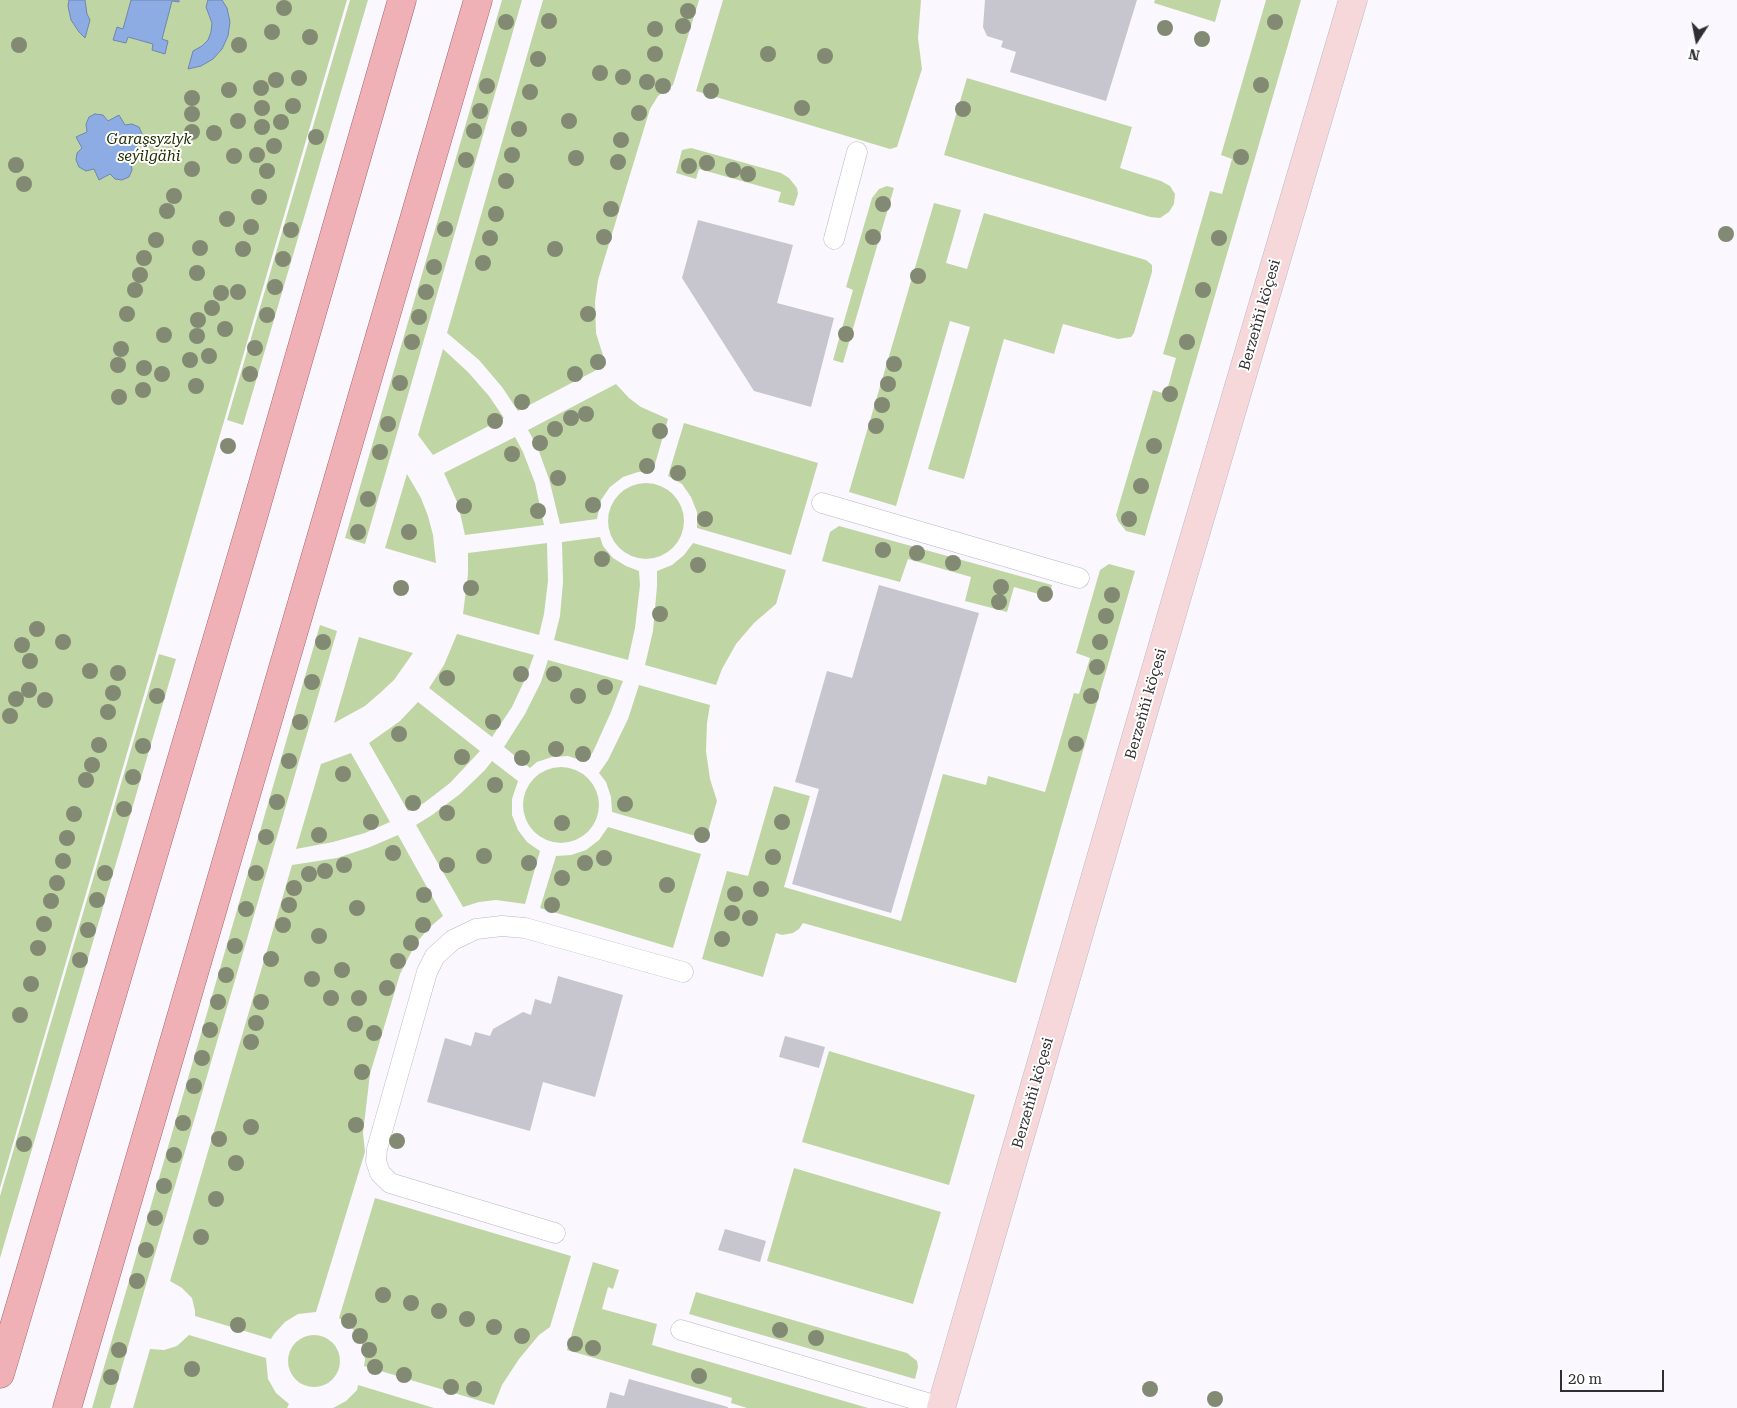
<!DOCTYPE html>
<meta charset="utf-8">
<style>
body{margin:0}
#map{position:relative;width:1737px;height:1408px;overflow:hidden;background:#faf8fe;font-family:"Roboto Serif",serif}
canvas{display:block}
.north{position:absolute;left:1672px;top:15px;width:50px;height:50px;-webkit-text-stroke:4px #fff;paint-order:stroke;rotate:191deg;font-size:14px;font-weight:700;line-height:20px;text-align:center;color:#2f2e31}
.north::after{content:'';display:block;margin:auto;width:18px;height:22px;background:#2f2e31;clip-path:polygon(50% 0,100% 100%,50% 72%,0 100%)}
.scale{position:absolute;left:1560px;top:1370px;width:104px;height:22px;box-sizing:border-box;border:2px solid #2f2e31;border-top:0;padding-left:6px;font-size:15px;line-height:18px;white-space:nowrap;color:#2f2e31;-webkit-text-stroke:4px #fff;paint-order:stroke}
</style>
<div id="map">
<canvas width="1737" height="1408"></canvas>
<div class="north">N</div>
<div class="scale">20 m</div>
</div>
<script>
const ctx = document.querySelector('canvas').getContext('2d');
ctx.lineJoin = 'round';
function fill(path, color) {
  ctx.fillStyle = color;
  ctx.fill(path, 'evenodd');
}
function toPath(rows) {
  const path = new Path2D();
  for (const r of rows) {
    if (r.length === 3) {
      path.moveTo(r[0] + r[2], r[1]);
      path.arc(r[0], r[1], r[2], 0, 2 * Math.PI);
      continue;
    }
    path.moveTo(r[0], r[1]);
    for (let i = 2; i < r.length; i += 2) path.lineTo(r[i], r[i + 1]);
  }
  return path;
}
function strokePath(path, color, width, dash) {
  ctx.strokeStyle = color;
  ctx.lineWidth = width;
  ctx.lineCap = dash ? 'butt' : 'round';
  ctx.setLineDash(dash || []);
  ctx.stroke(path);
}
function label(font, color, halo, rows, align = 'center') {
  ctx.font = font + ' "Roboto Serif",serif';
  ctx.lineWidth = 4;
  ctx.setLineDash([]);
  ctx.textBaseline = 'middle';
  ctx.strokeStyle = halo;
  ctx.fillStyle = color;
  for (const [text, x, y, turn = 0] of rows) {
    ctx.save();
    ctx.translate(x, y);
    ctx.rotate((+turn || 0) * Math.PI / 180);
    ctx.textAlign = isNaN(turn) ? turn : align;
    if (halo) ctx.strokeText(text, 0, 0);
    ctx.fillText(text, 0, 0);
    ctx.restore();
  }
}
fill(toPath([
 [0,0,347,0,0,1188],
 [350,0,368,0,243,425,227,420],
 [502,0,522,0,365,544,345,538],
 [543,0,699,0,673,85,658,96,650,109,598,280,595,302,596,333,606,365,518,411,502,387,479,360,447,333],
 [723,0,921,0,918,38,922,69,897,147,890,149,696,91],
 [1155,0,1221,0,1215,22,1154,3],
 [1266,0,1301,0,1146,532,1145,536,1142,535,1126,531,1118,521,1116,515,1153,390,1166,394,1176,358,1163,354,1210,191,1222,194,1232,159,1221,155],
 [967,78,1132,127,1120,168,1161,181,1170,186,1175,194,1174,204,1169,212,1160,218,1150,217,944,155],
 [691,148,781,173,789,178,797,188,798,194,794,206,778,202,781,192,699,169,696,179,676,173,682,150],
 [887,186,894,188,843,363,833,360,853,290,846,287,872,198,879,189],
 [934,203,961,210,946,263,967,269,984,213,1146,260,1152,265,1152,272,1134,333,1131,337,1118,339,1063,324,1054,354,1004,339,964,479,928,469,970,327,950,321,896,506,849,492],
 [443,349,468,372,489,396,504,418,433,455,418,435],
 [616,384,629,398,641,407,668,419,653,471,638,472,623,477,610,487,601,500,597,519,560,524,549,479,537,446,528,430],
 [684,423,818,463,791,555,697,528,697,512,691,497,682,484,668,476],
 [515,437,523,452,535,483,544,525,465,535,458,504,444,473],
 [407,474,421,498,428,516,433,535,436,563,385,548],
 [646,521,38],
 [839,526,1052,585,1049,597,1014,587,1007,612,965,601,971,577,908,559,900,582,822,561,830,532],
 [600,537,603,546,613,558,626,566,639,571,640,585,635,628,628,660,554,640,560,616,563,582,562,542],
 [547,543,548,581,544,614,539,635,463,614,468,574,468,553],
 [693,543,786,570,776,604,754,623,736,644,722,669,716,685,645,665,653,631,657,586,657,571,672,565,684,555],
 [1109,564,1135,571,1016,983,803,923,799,929,793,933,782,935,776,933,763,977,702,959,727,871,748,876,774,786,810,796,784,887,901,921,943,774,986,785,988,776,1045,792,1074,693,1079,694,1090,658,1076,653,1100,570],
 [320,625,337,631,110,1408,92,1408],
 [457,634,534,655,526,677,512,707,492,737,429,688,444,665],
 [359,637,413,653,394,680,380,693,365,706,334,723],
 [159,654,176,659,0,1258,0,1196],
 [548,660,623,681,611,712,593,752,586,762,568,756,552,757,537,762,530,768,504,747,525,714,541,682],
 [639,685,710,705,707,723,706,751,710,779,717,801,706,839,612,812,611,797,606,782,599,773,608,760,628,719],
 [418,702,480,751,450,783,424,803,408,811,369,743,400,721],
 [351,753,390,822,365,833,333,842,296,849,321,764],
 [492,761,518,781,512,799,512,815,518,830,527,842,540,851,525,904,496,900,479,902,463,907,416,825,432,815,460,794,485,770],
 [561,805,38],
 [608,827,701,854,673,948,540,908,556,856,571,855,586,850,599,840],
 [398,835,443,916,430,927,416,943,400,974,370,1074,363,1133,365,1152,316,1312,298,1314,285,1322,274,1334,271,1339,195,1316,195,1311,192,1298,182,1288,170,1281,292,865,337,858,370,847],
 [829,1051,975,1095,949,1185,802,1142],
 [794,1168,941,1212,913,1304,767,1261],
 [375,1198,571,1256,550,1327,539,1335,519,1359,502,1385,494,1405,364,1366,365,1360,362,1344,355,1331,339,1318],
 [593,1262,619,1270,613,1289,608,1287,602,1309,657,1324,652,1345,868,1408,747,1408,731,1403,732,1398,567,1350],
 [696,1292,907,1353,917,1361,918,1367,915,1379,689,1314],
 [189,1335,266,1358,268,1379,276,1393,289,1404,287,1408,133,1408,150,1349,164,1350,177,1346],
 [314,1361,26],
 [358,1385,434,1408,333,1408,346,1401,357,1390]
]), '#c0d5a4');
const water = toPath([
 [69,0,85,0,87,14,90,20,85,38,79,32,71,20,68,6,69,0],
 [131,0,179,0,179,2,172,1,162,39,168,41,165,54,152,50,153,44,128,37,126,43,113,40,117,27,123,29,131,0],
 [208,0,222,0,227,8,230,22,228,36,222,49,213,59,201,66,188,69,193,51,202,46,208,40,211,32,212,23,206,7,208,0],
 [95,114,103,115,108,121,119,115,125,125,132,124,139,127,142,134,141,141,136,147,142,157,131,162,132,170,129,177,122,180,115,179,110,174,99,180,94,169,86,171,79,167,76,160,77,153,82,148,76,137,87,132,86,124,89,117,95,114]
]);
fill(water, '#8cace3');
strokePath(water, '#7086ae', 1);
fill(toPath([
 [985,0,1137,0,1106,101,1010,72,1016,52,1001,47,1003,41,987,36,983,27],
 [698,220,793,245,777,303,834,318,811,407,754,391,682,278],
 [879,585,979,613,891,913,792,884,819,789,795,782,827,671,852,678],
 [558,976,623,995,595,1097,543,1082,530,1131,427,1102,445,1038,471,1046,475,1032,490,1036,493,1029,523,1012,531,1015,535,999,551,1004],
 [785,1036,825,1047,819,1068,779,1057],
 [725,1229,766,1241,760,1262,718,1250],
 [629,1379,728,1407,728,1408,606,1408,610,1392,624,1396]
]), '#c7c5ce');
const lane = toPath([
 [834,239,857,152],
 [822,503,1079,578],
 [555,1233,390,1183,380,1173,376,1161,377,1149,427,972,435,956,453,940,476,929,502,926,525,928,683,972],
 [681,1330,941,1407]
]);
const secondary = toPath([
 [941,1408,1185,569,1353,0]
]);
const primary = toPath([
 [0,1374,252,521,402,0],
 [67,1408,478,0]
]);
strokePath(lane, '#b9b7c0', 21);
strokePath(secondary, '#b9b7c0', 29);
strokePath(primary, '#a56168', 29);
strokePath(lane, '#fff', 20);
strokePath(secondary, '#f7d8da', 28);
strokePath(primary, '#efb1b6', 28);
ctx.fillStyle = '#838a73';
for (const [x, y] of [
 [284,8],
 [688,11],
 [549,21],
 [506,22],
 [1275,22],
 [683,26],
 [1165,28],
 [655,29],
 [272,32],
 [310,37],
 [1202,39],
 [19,45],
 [239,45],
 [655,54],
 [768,54],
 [825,56],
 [538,59],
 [600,73],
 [623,77],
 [299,78],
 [276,80],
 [647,82],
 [1261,85],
 [487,86],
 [663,86],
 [261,88],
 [229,90],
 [711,91],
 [530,92],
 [192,98],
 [293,106],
 [262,108],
 [802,108],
 [963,109],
 [480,111],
 [639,113],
 [192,114],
 [238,121],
 [569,121],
 [281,122],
 [262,127],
 [519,129],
 [474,131],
 [192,132],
 [214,133],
 [316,137],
 [621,140],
 [274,146],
 [257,155],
 [512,155],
 [234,156],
 [1241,157],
 [576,158],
 [466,160],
 [618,162],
 [707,163],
 [16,165],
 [689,166],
 [192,169],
 [733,170],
 [267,171],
 [748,174],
 [506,181],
 [24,184],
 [174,196],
 [259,197],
 [883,204],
 [611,209],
 [167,211],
 [496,214],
 [227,219],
 [251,227],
 [445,229],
 [291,230],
 [1726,234],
 [604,237],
 [873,237],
 [490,238],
 [1219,238],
 [156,240],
 [200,248],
 [243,249],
 [555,249],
 [144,258],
 [283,259],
 [483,263],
 [434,267],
 [197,273],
 [140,275],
 [918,276],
 [275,287],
 [135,290],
 [1203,290],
 [238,292],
 [426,292],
 [221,293],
 [212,308],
 [127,314],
 [588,314],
 [267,315],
 [419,317],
 [198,320],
 [225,329],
 [846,334],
 [164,335],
 [197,336],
 [412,342],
 [1187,342],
 [255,348],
 [121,349],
 [209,356],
 [190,360],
 [598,362],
 [894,364],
 [118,365],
 [144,368],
 [162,374],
 [250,374],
 [575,374],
 [400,383],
 [888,384],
 [196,386],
 [143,390],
 [1170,394],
 [119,397],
 [522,402],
 [882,405],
 [586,414],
 [571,418],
 [495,421],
 [388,424],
 [876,426],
 [555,429],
 [660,431],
 [540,443],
 [228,446],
 [1154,446],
 [380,452],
 [512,454],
 [647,466],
 [678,473],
 [558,478],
 [1141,486],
 [368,499],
 [593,505],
 [464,506],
 [538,511],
 [705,519],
 [1129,519],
 [358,532],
 [409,532],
 [883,550],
 [917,553],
 [602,559],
 [953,563],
 [698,565],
 [1001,587],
 [401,588],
 [471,588],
 [1045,594],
 [1112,595],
 [999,602],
 [660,614],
 [1106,616],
 [37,629],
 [63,642],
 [323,642],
 [1100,642],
 [22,645],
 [30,661],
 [1097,667],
 [90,671],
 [118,673],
 [521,674],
 [554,674],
 [447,678],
 [312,682],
 [605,687],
 [29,690],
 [113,693],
 [157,696],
 [578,696],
 [1091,696],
 [16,699],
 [45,700],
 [108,712],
 [10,716],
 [300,722],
 [493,722],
 [399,734],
 [1076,744],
 [99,745],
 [143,746],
 [556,749],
 [583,754],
 [462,757],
 [522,758],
 [289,761],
 [92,765],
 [343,774],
 [133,777],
 [86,780],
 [495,785],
 [277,802],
 [413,803],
 [625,804],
 [124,809],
 [447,813],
 [74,814],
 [371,822],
 [782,822],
 [562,823],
 [319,835],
 [702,835],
 [266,837],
 [67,838],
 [393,853],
 [484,856],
 [773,857],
 [604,858],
 [63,861],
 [529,863],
 [585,863],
 [344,865],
 [447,865],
 [325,871],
 [105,873],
 [256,873],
 [309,874],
 [562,878],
 [57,883],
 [667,885],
 [294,888],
 [761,889],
 [735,894],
 [424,895],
 [97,900],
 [51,901],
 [289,905],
 [552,905],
 [357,908],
 [246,909],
 [732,913],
 [750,918],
 [44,924],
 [283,925],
 [423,925],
 [88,930],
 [319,936],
 [722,939],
 [411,943],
 [235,946],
 [38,948],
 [271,959],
 [80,960],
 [398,961],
 [342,970],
 [226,975],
 [312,979],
 [31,984],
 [387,988],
 [331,998],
 [359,998],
 [218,1002],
 [261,1002],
 [20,1015],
 [256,1023],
 [355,1024],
 [210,1030],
 [374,1033],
 [251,1042],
 [202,1058],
 [362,1072],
 [194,1086],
 [183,1123],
 [356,1125],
 [251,1127],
 [219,1139],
 [397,1141],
 [24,1144],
 [174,1155],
 [236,1163],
 [164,1186],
 [216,1199],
 [155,1218],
 [201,1237],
 [146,1250],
 [137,1281],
 [383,1295],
 [411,1303],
 [439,1311],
 [467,1319],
 [349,1321],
 [238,1325],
 [494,1327],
 [780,1330],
 [360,1336],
 [522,1336],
 [816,1338],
 [575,1344],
 [593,1348],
 [119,1350],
 [369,1350],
 [375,1367],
 [192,1369],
 [404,1375],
 [699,1376],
 [111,1377],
 [451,1387],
 [474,1389],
 [1150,1389],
 [1215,1399]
]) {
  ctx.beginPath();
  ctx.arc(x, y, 8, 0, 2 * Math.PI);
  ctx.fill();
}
label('italic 15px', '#213002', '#fff', [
 ["Garaşsyzlyk",149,140],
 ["seýilgähi",149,157]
]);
label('15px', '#2f2e31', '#fff', [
 ["Berzeňňi köçesi",1260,315,-74],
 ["Berzeňňi köçesi",1146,704,-74],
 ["Berzeňňi köçesi",1033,1093,-74]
]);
</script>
